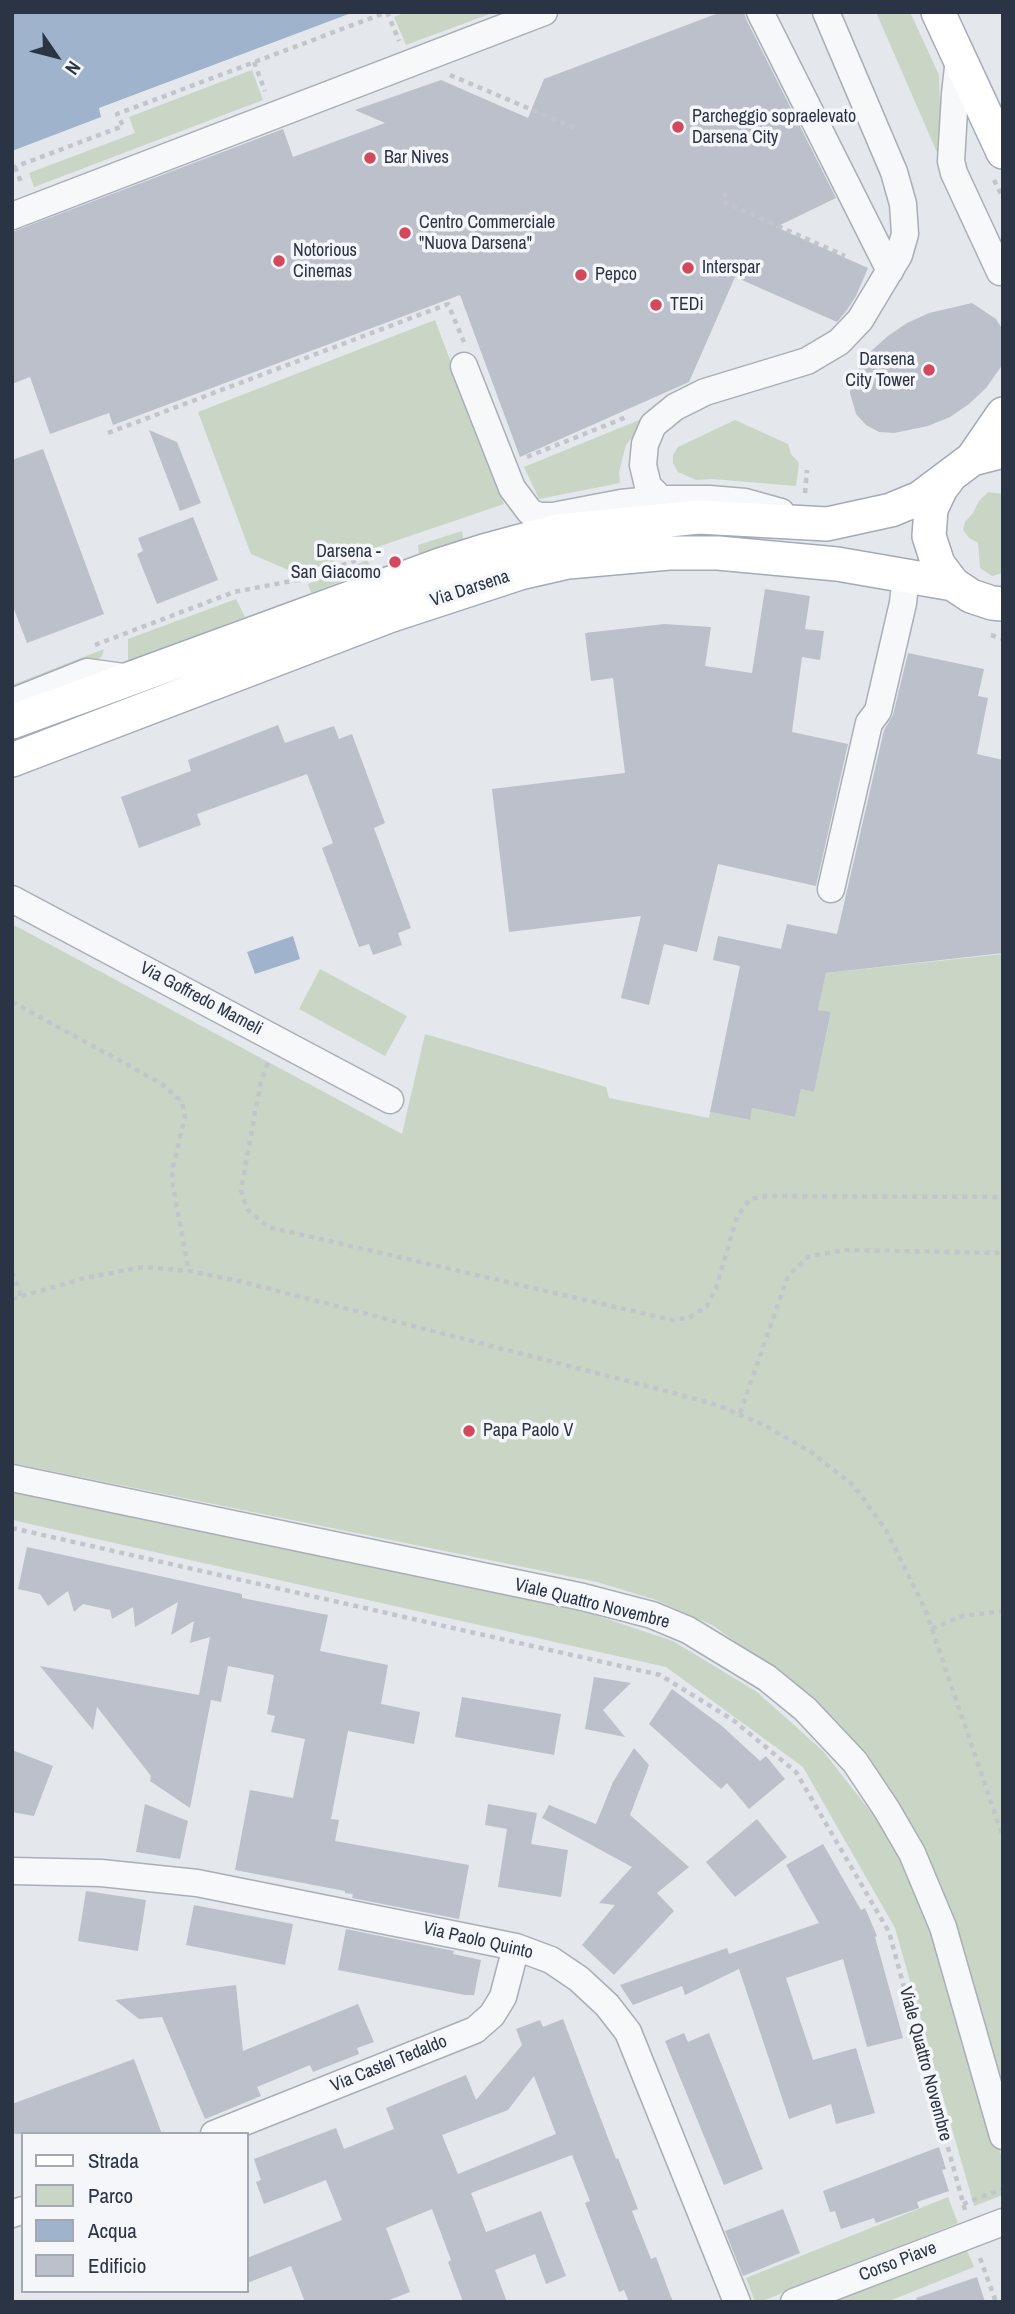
<!DOCTYPE html>
<style>
body{margin:0}
#map{position:relative;width:1015px;height:2314px;overflow:hidden;background:#e4e7ec;font-family:"Archivo Narrow",sans-serif}
canvas{display:block}
.frame{position:absolute;inset:0;border:14px solid #2b3445;pointer-events:none}
.legend{position:absolute;left:21px;top:2132px;width:228px;height:161px;box-sizing:border-box;background:#f4f6f9;border:2px solid #a4a8b1;margin:0;padding:9px 12px;list-style:none;font-size:21px;color:#2b3445}
.legend li{display:flex;align-items:center;gap:14px;height:35px}
.legend b{width:35px;border:2px solid #a4a8b1}
.north{position:absolute;left:21px;top:21px;width:70px;height:70px;-webkit-text-stroke:5px #f4f6f9;paint-order:stroke;rotate:125deg;font-size:19px;font-weight:700;line-height:28px;text-align:center;color:#2b3445}
.north::after{content:'';display:block;margin:auto;width:24px;height:32px;background:#2b3445;clip-path:polygon(50% 0,100% 100%,50% 72%,0 100%)}
</style>
<div id="map">
<canvas width="1015" height="2314"></canvas>
<div class="frame"></div>
<ul class="legend">
<li><b style="height:9px;background:#fff"></b>Strada</li>
<li><b style="height:19px;background:#c9d6c5"></b>Parco</li>
<li><b style="height:19px;background:#9fb4cc"></b>Acqua</li>
<li><b style="height:19px;background:#bbc0ca"></b>Edificio</li>
</ul>
<div class="north">N</div>
</div>
<script>
const ctx = document.querySelector('canvas').getContext('2d');
ctx.lineJoin = 'round';
function fill(path, color) {
  ctx.fillStyle = color;
  ctx.fill(path, 'evenodd');
}
function toPath(rows) {
  const path = new Path2D();
  for (const r of rows) {
    path.moveTo(r[0], r[1]);
    for (let i = 2; i < r.length; i += 2) path.lineTo(r[i], r[i + 1]);
  }
  return path;
}
function strokePath(path, color, width, dash) {
  ctx.strokeStyle = color;
  ctx.lineWidth = width;
  ctx.lineCap = dash ? 'butt' : 'round';
  ctx.setLineDash(dash || []);
  ctx.stroke(path);
}
function label(font, color, halo, rows, align = 'center') {
  ctx.font = font + ' "Archivo Narrow",sans-serif';
  ctx.lineWidth = 7;
  ctx.setLineDash([]);
  ctx.textBaseline = 'middle';
  ctx.strokeStyle = halo;
  ctx.fillStyle = color;
  for (const [text, x, y, turn = 0] of rows) {
    ctx.save();
    ctx.translate(x, y);
    ctx.rotate((+turn || 0) * Math.PI / 180);
    ctx.textAlign = isNaN(turn) ? turn : align;
    if (halo) ctx.strokeText(text, 0, 0);
    ctx.fillText(text, 0, 0);
    ctx.restore();
  }
}
fill(toPath([
 [406,12,495,12,406,45,394,17],
 [876,12,910,12,939,75,942,164],
 [252,70,263,100,34,187,29,173,135,133,129,117],
 [435,320,504,504,298,574,251,554,198,412],
 [649,416,626,445,619,472,620,483,539,499,524,467],
 [735,420,788,444,791,454,799,463,796,486,712,479,696,480,678,472,673,463,673,455,678,447],
 [988,492,1003,494,1003,573,992,576,980,568,978,543,969,538,963,530,965,522,973,513,979,501],
 [462,531,464,543,419,556,418,545],
 [367,560,372,569,311,593,308,584],
 [236,599,245,617,128,662,128,639],
 [104,649,102,656,98,660,12,694,12,685],
 [12,924,402,1134,425,1034,606,1087,609,1098,709,1118,710,1112,749,1120,752,1108,795,1117,801,1089,814,1091,831,1013,818,1010,826,973,1003,954,1003,2091,958,1932,925,1854,767,1664,712,1625,656,1600,597,1582,12,1463],
 [320,969,407,1016,385,1056,299,1009],
 [12,1488,580,1610,673,1641,757,1692,823,1751,892,1839,934,1930,1003,2162,1003,2195,974,2206,895,1928,803,1767,666,1667,12,1520],
 [948,2197,958,2223,760,2302,755,2302,746,2278],
 [963,2241,974,2267,887,2302,811,2302]
]), '#c9d6c5');
fill(toPath([
 [12,12,354,12,99,108,101,117,12,151],
 [293,936,300,959,255,974,247,952]
]), '#9fb4cc');
fill(toPath([
 [721,12,744,12,746,19,836,198,776,227,868,268,856,296,847,310,837,322,735,277,689,382,520,457,460,295,113,425,109,413,50,434,30,377,12,384,12,232,283,129,293,157,385,123,355,110,441,80,528,118,544,79],
 [972,303,996,319,1003,330,1003,364,986,388,969,404,950,417,928,426,894,433,879,432,866,425,856,414,850,393,852,379,870,352,888,336,907,323,929,313],
 [149,430,177,442,201,503,180,511],
 [43,449,104,614,27,643,12,604,12,460],
 [193,517,218,580,157,604,137,554,143,551,138,538],
 [765,589,810,596,805,629,824,631,820,660,802,657,792,732,848,744,816,886,718,864,697,952,664,944,649,1005,621,998,641,916,509,932,492,789,625,773,613,678,591,681,585,633,664,624,711,627,705,666,752,673],
 [908,653,984,669,978,696,988,698,977,754,1003,760,1003,953,826,973,818,1010,831,1012,814,1092,801,1089,795,1117,752,1108,750,1120,710,1112,740,966,713,960,718,936,781,949,787,924,837,934,884,730,893,715],
 [278,725,285,743,334,726,339,739,352,734,385,823,374,828,411,928,398,933,402,945,373,955,369,944,359,947,322,848,333,843,307,774,197,814,201,825,139,848,121,797,191,771,188,760],
 [27,1547,242,1594,242,1598,328,1615,320,1651,388,1665,381,1704,420,1712,414,1744,348,1731,331,1819,339,1820,335,1841,469,1865,459,1919,352,1898,353,1894,345,1893,345,1891,235,1870,250,1790,293,1798,305,1739,271,1732,275,1716,267,1714,274,1675,228,1666,221,1702,211,1700,190,1808,150,1781,151,1776,97,1707,93,1730,40,1666,199,1695,210,1637,190,1643,194,1621,171,1635,178,1602,135,1627,133,1607,112,1619,110,1610,83,1604,74,1612,68,1591,48,1606,40,1594,18,1589],
 [594,1677,631,1683,603,1710,625,1737,585,1729],
 [672,1689,722,1726,760,1761,766,1756,785,1779,749,1809,727,1783,721,1789,649,1724],
 [462,1697,561,1714,554,1755,455,1737],
 [634,1748,649,1765,630,1815,689,1867,657,1893,674,1911,614,1975,582,1945,615,1905,599,1903,632,1867,542,1818,549,1805,596,1824,613,1782],
 [12,1750,53,1766,34,1816,12,1812],
 [145,1804,188,1821,180,1859,136,1852],
 [488,1804,537,1813,531,1844,568,1850,561,1897,498,1887,507,1829,485,1825],
 [757,1819,787,1857,735,1897,706,1862],
 [823,1844,861,1910,865,1908,877,1936,875,1937,903,2038,867,2047,843,1959,786,1978,813,2060,856,2048,875,2113,836,2124,831,2104,789,2119,739,1969,685,1995,682,1986,633,2005,620,1985,727,1948,729,1954,819,1923,786,1865],
 [86,1891,146,1900,138,1951,78,1941],
 [194,1905,293,1924,285,1965,186,1945],
 [346,1929,454,1951,453,1954,481,1960,474,1995,465,1995,338,1970],
 [236,1985,243,2051,358,2004,374,2042,357,2048,359,2054,313,2072,310,2065,257,2087,261,2096,205,2119,162,2017,139,2019,115,2000],
 [563,2019,616,2159,618,2158,638,2209,632,2211,651,2259,656,2257,673,2302,629,2302,624,2290,619,2292,585,2203,590,2201,572,2155,471,2193,486,2232,541,2211,566,2276,546,2284,535,2254,495,2270,507,2302,463,2302,448,2262,451,2260,432,2209,386,2228,410,2292,384,2302,305,2302,291,2266,247,2283,247,2258,342,2220,326,2180,264,2204,256,2182,261,2180,254,2159,336,2128,344,2149,394,2129,386,2108,466,2075,476,2100,522,2045,516,2029,540,2020,543,2027],
 [534,2076,556,2134,458,2174,442,2135,508,2110],
 [684,2033,688,2042,709,2033,763,2169,724,2185,665,2041],
 [134,2059,162,2134,12,2134,12,2104],
 [939,2147,946,2169,942,2170,949,2191,917,2202,919,2208,876,2223,874,2218,841,2229,835,2211,830,2212,823,2191],
 [783,2209,800,2253,743,2276,725,2231],
 [977,2277,985,2302,917,2302,916,2298]
]), '#bbc0ca');
const minor = toPath([
 [760,12,890,271],
 [959,58,955,94,951,161,954,173,1000,272],
 [12,216,544,12],
 [464,366,512,488,530,512,539,516,553,516,621,503,661,499],
 [781,512,745,502,709,499,661,499,648,486,643,465,645,444,653,425,675,407,705,392,807,361,839,342,860,320,899,255,905,234,903,204,894,172,826,12],
 [12,702,87,672,131,678],
 [831,889,869,723,878,711,903,603,906,575],
 [12,899,390,1100],
 [12,1478,583,1597,652,1615,688,1630,767,1678,805,1709,855,1762,887,1810,912,1853,943,1927,1003,2136],
 [12,1871,101,1873,197,1883,516,1947,551,1960,579,1979,607,2005,628,2032,737,2302],
 [214,2134,475,2030,492,2015,503,1997,516,1947],
 [12,2214,23,2210],
 [794,2302,1003,2222]
]);
const major = toPath([
 [938,12,1003,152],
 [972,459,1003,414],
 [948,479,941,488,931,509,929,536,938,564,953,584,971,596,992,603,1003,604],
 [12,722,440,565,484,551,558,531,699,517,827,524,891,510,920,498,972,459,1003,451],
 [12,760,389,616,520,573,568,562,669,553,718,553,837,564,953,584]
]);
strokePath(minor, '#a9aeb7', 29);
strokePath(major, '#a3abb8', 36);
strokePath(toPath([
 [387,12,399,41],
 [254,62,265,91],
 [450,75,575,128,576,124],
 [15,167,21,182,20,183],
 [12,168,123,126,117,114,387,12],
 [994,180,1003,198],
 [726,193,722,201,845,256],
 [108,433,448,304,464,342],
 [527,457,629,416],
 [805,493,807,470],
 [991,635,1003,639],
 [95,645,234,592,297,580,369,556],
 [12,1002,137,1070,163,1085,182,1102,185,1117,172,1171,173,1187,189,1271],
 [268,1063,261,1081,241,1190,247,1209,268,1227,672,1320,689,1318,707,1306,716,1288,737,1217,750,1199,766,1196,1003,1197],
 [12,1272,21,1296],
 [12,1299,85,1278,143,1267,189,1271,239,1281,666,1391,717,1405,766,1426,811,1452,854,1486,886,1530,925,1609,1003,1837],
 [740,1413,788,1276,808,1257,843,1250,1003,1253],
 [12,1528,660,1675,733,1720,796,1772,889,1932,965,2210],
 [932,1629,962,1616,1003,1611],
 [963,2204,1003,2189],
 [980,2258,996,2302]
]), '#c2c5cb', 4.5, [5, 5]);
strokePath(minor, '#f7f8fa', 26);
strokePath(major, '#fff', 33);
for (const [x, y, r, color] of [
 [678,127,7,"#d1495b"],
 [370,158,7,"#d1495b"],
 [405,233,7,"#d1495b"],
 [279,261,7,"#d1495b"],
 [688,268,7,"#d1495b"],
 [581,275,7,"#d1495b"],
 [656,305,7,"#d1495b"],
 [929,370,7,"#d1495b"],
 [395,562,7,"#d1495b"],
 [469,1431,7,"#d1495b"]
]) {
  const dot = new Path2D();
  dot.arc(x, y, r, 0, 2 * Math.PI);
  ctx.fillStyle = color;
  ctx.fill(dot);
  strokePath(dot, '#f4f6f9', 2.5);
}
label('18px', '#2b3445', '#f4f6f9', [
 ["Parcheggio sopraelevato",692,117],
 ["Darsena City",692,138],
 ["Bar Nives",384,158],
 ["Centro Commerciale",419,223],
 ["\"Nuova Darsena\"",419,244],
 ["Notorious",293,251],
 ["Cinemas",293,272],
 ["Interspar",702,268],
 ["Pepco",595,275],
 ["TEDi",670,305],
 ["Darsena",915,360,"right"],
 ["City Tower",915,381,"right"],
 ["Darsena -",381,552,"right"],
 ["San Giacomo",381,573,"right"],
 ["Papa Paolo V",483,1431]
], 'left');
label('18px', '#2b3445', '#f4f6f9', [
 ["Via Darsena",470,589,-18],
 ["Via Goffredo Mameli",201,999,28],
 ["Viale Quattro Novembre",592,1604,14],
 ["Via Paolo Quinto",478,1941,13],
 ["Via Castel Tedaldo",389,2064,-22],
 ["Viale Quattro Novembre",925,2064,75],
 ["Corso Piave",898,2262,-21]
]);
</script>
